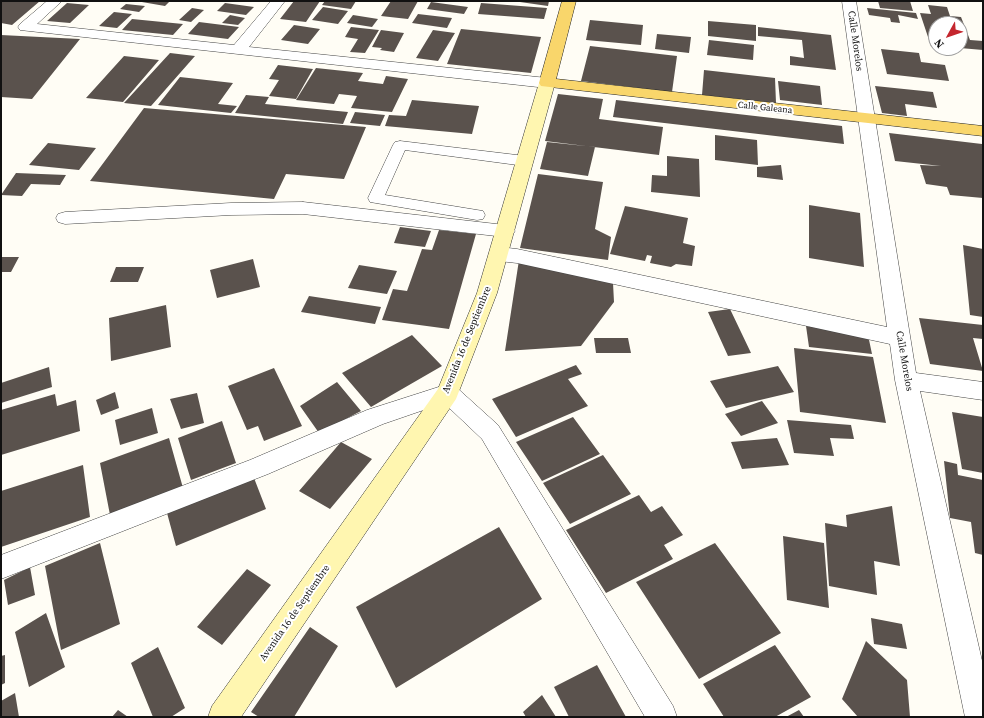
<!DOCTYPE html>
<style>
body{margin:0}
#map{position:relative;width:984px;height:718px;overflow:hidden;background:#fffdf5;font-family:"Source Serif 4",serif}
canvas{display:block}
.frame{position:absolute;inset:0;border:2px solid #111;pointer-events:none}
.north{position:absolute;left:928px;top:16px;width:40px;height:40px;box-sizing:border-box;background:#fff;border:1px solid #a0a0a0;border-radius:50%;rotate:230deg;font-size:11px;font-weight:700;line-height:16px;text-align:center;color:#111}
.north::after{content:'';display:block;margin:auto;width:14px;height:18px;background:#c4262e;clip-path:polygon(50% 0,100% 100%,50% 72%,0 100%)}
</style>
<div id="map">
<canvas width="984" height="718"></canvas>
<div class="frame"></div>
<div class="north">N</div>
</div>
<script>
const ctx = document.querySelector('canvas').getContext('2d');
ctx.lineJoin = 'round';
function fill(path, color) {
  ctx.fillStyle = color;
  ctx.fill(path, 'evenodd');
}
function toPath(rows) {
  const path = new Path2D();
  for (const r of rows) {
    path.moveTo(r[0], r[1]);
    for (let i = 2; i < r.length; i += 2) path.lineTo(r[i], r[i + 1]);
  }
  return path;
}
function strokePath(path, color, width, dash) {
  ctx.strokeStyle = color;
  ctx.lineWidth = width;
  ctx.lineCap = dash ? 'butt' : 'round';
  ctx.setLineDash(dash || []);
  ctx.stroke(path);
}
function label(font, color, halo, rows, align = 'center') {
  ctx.font = font + ' "Source Serif 4",serif';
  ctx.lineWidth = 4;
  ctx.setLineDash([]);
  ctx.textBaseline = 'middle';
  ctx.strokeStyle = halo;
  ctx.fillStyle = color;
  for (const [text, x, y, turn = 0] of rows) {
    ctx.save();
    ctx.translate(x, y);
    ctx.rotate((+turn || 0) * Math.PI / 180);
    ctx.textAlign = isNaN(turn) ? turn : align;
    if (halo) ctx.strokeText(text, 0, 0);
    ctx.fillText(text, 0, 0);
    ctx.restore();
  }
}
fill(toPath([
 [1,1,40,1,12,25,1,23],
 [136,1,170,1,165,6],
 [294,1,320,1,306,22,280,19],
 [325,1,356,1,351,9,322,5],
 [391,1,418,1,408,19,381,16],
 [513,1,549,1,548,6],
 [878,1,910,1,913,11,880,8],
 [431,2,468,7,464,14,427,9],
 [67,3,89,5,70,23,47,21],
 [225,3,254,7,246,15,217,11],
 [481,3,547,8,544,19,478,14],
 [126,4,145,6,139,12,120,9],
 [928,5,947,7,950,16,961,17,970,40,983,41,983,50,960,48,960,24,936,24,936,46,931,46,920,13,931,14],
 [323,7,348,11,338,24,312,20],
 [192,8,204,10,191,22,179,20],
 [867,8,916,13,918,19,898,15,900,23,891,22,890,18,869,15],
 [114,12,132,14,117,28,99,26],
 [418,14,452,18,447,28,412,23],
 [230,15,245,18,238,25,222,23],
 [353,15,378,19,372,27,347,23],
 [132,19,183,24,173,35,122,30],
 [590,20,643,25,641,45,586,40],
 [708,21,756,25,756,41,708,36],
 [199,22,239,27,228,39,188,34],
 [294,25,320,29,308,44,281,40],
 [351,27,379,30,365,53,350,52,358,39,345,37],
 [758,27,831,35,836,70,790,65,790,56,804,58,802,40,758,36],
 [461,29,541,37,531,73,447,64],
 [381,30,404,33,394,52,380,50,382,48,372,47],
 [433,30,455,33,438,61,416,58],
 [657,34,691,37,689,53,655,49],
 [1,35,80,39,32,99,1,97],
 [709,40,754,45,753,60,707,55],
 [590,46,677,56,672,92,581,81],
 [881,49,919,53,921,62,945,65,949,81,887,74],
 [170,53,195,56,151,106,124,103],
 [124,56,159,60,123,102,86,98],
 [278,65,313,69,296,99,269,96,279,80,269,79],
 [316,68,363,73,358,81,383,84,386,76,408,79,392,112,351,108,357,96,339,94,334,104,296,100],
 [704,70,775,78,776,103,702,95],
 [180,77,233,83,218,104,237,106,231,113,158,105],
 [778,81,820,86,822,105,780,100],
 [875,86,933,92,937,108,905,104,907,116,882,113],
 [558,94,603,99,599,119,663,127,659,155,545,141],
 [246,95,269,97,265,104,348,112,343,124,235,113],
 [412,100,479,106,472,134,385,126,389,115,406,116],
 [616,100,842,126,844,144,613,117],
 [144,108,366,127,344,179,286,174,274,199,90,181],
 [355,112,385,115,380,126,350,123],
 [889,133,982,144,983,198,950,195,947,187,926,184,920,165,941,166,895,161],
 [715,135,757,140,758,165,715,160],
 [547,142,595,147,588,176,540,169],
 [48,143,96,148,79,170,29,165],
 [667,156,699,159,700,197,651,192,652,175,667,176],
 [781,165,783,180,757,177,757,167],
 [16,173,66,175,60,185,31,184,22,196,1,195],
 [538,174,603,182,595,229,611,237,608,260,520,248],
 [809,205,860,213,864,267,809,258],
 [625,206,688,218,683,243,695,246,692,266,676,264,671,267,650,263,652,256,647,255,645,261,610,254],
 [400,227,431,231,425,247,394,243],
 [439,230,476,234,449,329,382,320,393,289,407,291,422,249,432,250],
 [963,245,983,249,983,317,970,315],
 [1,257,19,257,11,272,1,272],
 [253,259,260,287,217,298,210,270],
 [519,260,613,283,614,302,581,346,505,351],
 [359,265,397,271,387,294,348,288],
 [116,267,144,267,138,282,110,282],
 [309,296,381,307,375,324,301,312],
 [166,305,171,347,111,361,109,318],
 [730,309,751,353,728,356,708,312],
 [919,318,983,325,983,339,973,338,983,371,930,364],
 [806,326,868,335,872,354,809,347],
 [412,335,442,366,371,407,342,373],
 [594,338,628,338,631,353,596,353],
 [794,348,873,357,886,423,800,412],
 [576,365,582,374,568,379,588,406,516,437,492,399],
 [778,366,794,392,726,408,710,381],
 [49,367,52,387,1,403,1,383],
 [274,368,302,426,264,441,258,426,247,430,228,386],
 [337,382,361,411,319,433,300,406],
 [115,392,119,408,101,415,96,400],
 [197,393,204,423,181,429,170,399],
 [55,394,57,406,76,400,80,431,1,455,1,410],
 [762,401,778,423,741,436,725,414],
 [152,408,158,433,120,445,115,420],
 [952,412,983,417,983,473,962,469],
 [573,417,600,454,542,481,516,442],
 [787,420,851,425,854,439,830,438,834,456,794,453],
 [222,421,236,463,191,480,178,438],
 [169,438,183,488,110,515,100,463],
 [777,438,789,465,742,469,731,442],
 [341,442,372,459,330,509,299,491],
 [603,455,631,494,570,524,543,483],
 [944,461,957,464,958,475,983,480,983,555,975,553,971,522,950,518],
 [83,465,90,517,1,547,1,491],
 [254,478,266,509,176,546,167,513],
 [639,495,651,512,662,506,683,535,664,545,673,559,606,593,566,530],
 [892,506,900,566,874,561,877,595,829,586,825,523,847,527,846,515],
 [499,527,542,599,396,688,356,607],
 [783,536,824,543,829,608,787,600],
 [100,543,120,624,61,650,45,566],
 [715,543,781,633,699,679,636,582],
 [30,567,35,595,8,605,4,580],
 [247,569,271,585,222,645,197,627],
 [46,613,65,667,29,687,15,632],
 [871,618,902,624,907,649,874,644],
 [310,627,338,646,294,717,259,717,251,712],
 [866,641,907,680,910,717,858,717,842,699],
 [775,645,811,697,775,717,724,717,703,684],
 [158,647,185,708,171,717,153,717,131,663],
 [5,655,5,683,1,685,1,656],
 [597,665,626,717,569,717,554,687],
 [15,693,19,717,1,717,1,701],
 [542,695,556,717,526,717,523,712],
 [118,710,128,717,112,717],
 [799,710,804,717,786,717]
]), '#5a524d');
const lane = toPath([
 [400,141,525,156,530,158,533,161,530,164,525,166,405,150,385,195,483,211,485,215,483,219,477,220,370,202,368,198,393,145,395,142,400,141]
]);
const street = toPath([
 [47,1,62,1,37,24,234,45,271,1,285,1,249,47,547,78,553,80,555,83,553,86,547,88,20,30,18,27,20,24,47,1],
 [842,1,856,1,916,373,983,382,983,400,920,391,983,665,983,717,965,717,895,380,890,344,517,263,499,261,492,259,489,254,492,249,499,247,517,249,887,327,842,1],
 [303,202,505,225,512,227,515,231,512,235,505,237,303,214,231,215,65,224,58,222,56,218,58,214,65,212,231,203,303,202],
 [448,384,456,387,498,425,673,706,677,717,645,717,482,439,444,403,383,424,268,474,1,579,1,555,250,460,367,410,448,384]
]);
const secondary = toPath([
 [547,78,553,80,555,83,497,293,456,399,241,717,208,717,212,706,438,389,477,293,539,83,541,80,547,78]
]);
const primary = toPath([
 [562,1,576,1,556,79,983,126,983,136,541,86,539,83,562,1]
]);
strokePath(lane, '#444', 1);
strokePath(street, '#444', 1);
strokePath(secondary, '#333', 1);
strokePath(primary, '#222', 1);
fill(lane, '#fff');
fill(street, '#fff');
fill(secondary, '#fff6b0');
fill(primary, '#f9d66b');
label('9px', '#111', '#fff', [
 ["Calle Galeana",765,108,6]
]);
label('10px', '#111', '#fff', [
 ["Calle Morelos",855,41,82],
 ["Avenida 16 de Septiembre",467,340,-68],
 ["Calle Morelos",904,361,80],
 ["Avenida 16 de Septiembre",295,613,-55]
]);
</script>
